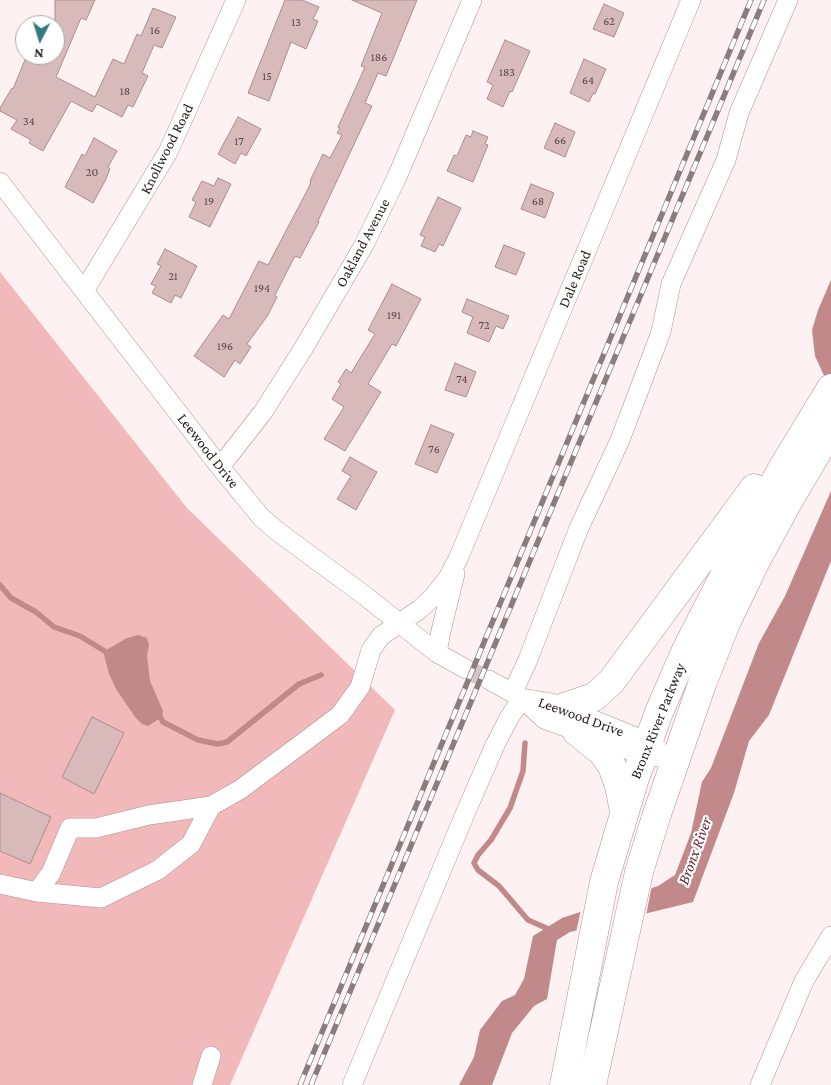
<!DOCTYPE html>
<style>
body{margin:0}
#map{position:relative;width:831px;height:1085px;overflow:hidden;background:#fef1f1;font-family:"Crimson Pro",serif}
canvas{display:block}
.north{position:absolute;left:15px;top:15px;width:50px;height:50px;box-sizing:border-box;background:#fff;border:1px solid #aba6a6;border-radius:50%;rotate:185deg;font-size:14px;font-weight:700;line-height:20px;text-align:center;color:#2c2121}
.north::after{content:'';display:block;margin:auto;width:18px;height:22px;background:#347c82;clip-path:polygon(50% 0,100% 100%,50% 72%,0 100%)}
</style>
<div id="map">
<canvas width="831" height="1085"></canvas>
<div class="north">N</div>
</div>
<script>
const ctx = document.querySelector('canvas').getContext('2d');
ctx.lineJoin = 'round';
function fill(path, color) {
  ctx.fillStyle = color;
  ctx.fill(path, 'evenodd');
}
function toPath(rows) {
  const path = new Path2D();
  for (const r of rows) {
    path.moveTo(r[0], r[1]);
    for (let i = 2; i < r.length; i += 2) path.lineTo(r[i], r[i + 1]);
  }
  return path;
}
function strokePath(path, color, width, dash) {
  ctx.strokeStyle = color;
  ctx.lineWidth = width;
  ctx.lineCap = dash ? 'butt' : 'round';
  ctx.setLineDash(dash || []);
  ctx.stroke(path);
}
function label(font, color, halo, rows, align = 'center') {
  ctx.font = font + ' "Crimson Pro",serif';
  ctx.lineWidth = 4.5;
  ctx.setLineDash([]);
  ctx.textBaseline = 'middle';
  ctx.strokeStyle = halo;
  ctx.fillStyle = color;
  for (const [text, x, y, turn = 0] of rows) {
    ctx.save();
    ctx.translate(x, y);
    ctx.rotate((+turn || 0) * Math.PI / 180);
    ctx.textAlign = isNaN(turn) ? turn : align;
    if (halo) ctx.strokeText(text, 0, 0);
    ctx.fillText(text, 0, 0);
    ctx.restore();
  }
}
fill(toPath([
 [0,272,187,508,395,710,230,1085,0,1085]
]), '#f1b9ba');
fill(toPath([
 [831,280,831,391,815,356,812,330,818,310],
 [831,491,831,561,769,715,749,741,734,793,693,902,570,932,557,940,547,999,534,1006,512,1033,492,1085,459,1085,474,1057,480,1030,502,1001,515,995,524,979,533,936,562,918,658,886,675,875,691,833,702,782,711,768,759,643,785,596],
 [138,635,147,638,149,645,147,656,150,681,163,711,162,717,148,726,142,724,135,717,116,689,109,674,104,655,108,649,127,638]
]), '#c1898a');
fill(toPath([
 [652,885,646,916,576,933,581,909]
]), '#fef1f1');
strokePath(toPath([
 [0,585,11,598,36,612,54,627,80,636,111,655],
 [158,713,163,722,198,740,218,744,227,742,299,684,321,675],
 [525,743,523,771,510,808,491,840,478,855,474,863,478,870,499,886,528,920,553,931]
]), '#c1898a', 5.5);
const building = toPath([
 [55,0,95,0,86,20,81,18,56,77,95,97,113,59,124,64,137,34,141,36,153,8,176,17,162,48,154,45,142,73,148,76,133,107,128,105,122,117,97,104,92,112,71,101,43,151,29,143,31,140,11,129,17,120,0,111,0,108,12,88,13,89,27,55,55,55,55,0],
 [285,0,302,0,319,7,313,19,318,21,306,49,291,42,269,101,248,93,285,0],
 [352,0,417,0,386,76,378,73,365,103,372,106,318,221,319,222,300,258,295,256,275,295,277,297,268,315,247,344,251,347,240,364,235,360,224,377,194,356,223,315,229,319,259,261,268,265,309,187,311,181,310,181,323,154,330,158,342,135,337,133,340,128,338,127,365,67,361,66,382,13,352,0],
 [604,4,624,13,614,37,593,29,604,4],
 [505,40,530,51,512,92,510,91,503,107,487,99,493,85,487,82,505,40],
 [584,59,606,69,595,94,593,93,589,102,570,93,584,59],
 [238,117,261,129,246,156,241,153,235,164,218,154,238,117],
 [555,123,575,132,565,157,544,148,555,123],
 [473,131,488,137,485,144,488,145,473,182,447,171,454,155,457,156,466,135,471,137,473,131],
 [94,138,117,151,108,167,110,169,105,181,93,203,65,187,82,154,85,156,94,138],
 [218,178,231,184,210,227,189,217,196,202,192,200,202,181,214,186,218,178],
 [531,184,554,193,545,218,521,209,531,184],
 [438,197,461,208,443,246,439,244,435,252,421,246,425,237,420,235,438,197],
 [504,245,525,253,516,275,495,267,504,245],
 [165,249,197,266,181,298,175,295,171,303,152,293,156,286,151,284,161,266,157,264,165,249],
 [392,284,421,299,396,346,392,344,368,384,381,392,345,451,324,439,344,407,332,399,341,384,338,382,346,369,351,373,375,334,368,330,392,284],
 [467,299,509,316,503,329,496,326,489,342,467,333,473,317,462,312,467,299],
 [455,363,476,372,466,397,445,390,455,363],
 [431,425,454,434,437,473,415,464,431,425],
 [350,457,377,472,356,510,337,499,351,476,342,471,350,457],
 [92,717,124,733,94,794,62,777,92,717],
 [0,793,51,817,30,864,0,851,0,793]
]);
fill(building, '#d9babb');
strokePath(building, '#aa8d8d', 1);
strokePath(toPath([
 [466,669,489,680]
]), '#d4c7c7', 19, [19, 9]);
const minor = toPath([
 [0,182,220,467,261,517,277,531,364,595,437,653,466,669],
 [84,291,168,152,236,0],
 [220,467,263,412,303,349,364,245,397,177,472,0],
 [437,653,441,631,455,574],
 [489,680,522,698,544,719,643,755,675,759],
 [513,692,527,662,579,528,620,440,661,332,671,284,726,160,739,113,788,0],
 [522,698,552,703,648,742,657,748],
 [0,884,37,892,101,898,158,870,191,844,211,806],
 [37,892,51,873,70,828,96,828,149,815,211,806,241,789,340,715,360,687,371,650,381,636,420,609,433,597,448,578,458,559,691,0],
 [202,1085,211,1056],
 [352,1085,465,814,495,745,509,718,522,698],
 [760,1085,804,981,831,936]
]);
const highway = toPath([
 [564,707,594,697,611,682,754,488],
 [577,732,602,752,612,766,619,786,624,811],
 [564,1085,604,882,634,781,659,712,686,650,733,558,783,467,831,388],
 [592,1085,639,872,656,817,702,684,726,623,757,559,789,500,831,429]
]);
strokePath(minor, '#ae9192', 20);
strokePath(highway, '#ae9192', 29);
strokePath(minor, '#fff', 19);
strokePath(highway, '#fff', 28);
const rail = toPath([
 [300,1085,751,0],
 [311,1085,764,0]
]);
strokePath(rail, '#897d7d', 5.5);
strokePath(rail, '#fff', 4, [11]);
label('12px', '#574748', null, [
 ["62",609,21],
 ["13",296,22],
 ["16",155,30],
 ["186",379,57],
 ["183",507,72],
 ["15",267,76],
 ["64",588,80],
 ["18",125,91],
 ["34",29,121],
 ["66",560,140],
 ["17",239,141],
 ["20",92,172],
 ["19",209,201],
 ["68",538,201],
 ["21",173,276],
 ["194",262,288],
 ["191",394,315],
 ["72",484,325],
 ["196",225,346],
 ["74",462,379],
 ["76",434,449]
]);
label('15px', '#2c2121', '#fff', [
 ["Knollwood Road",167,149,-63],
 ["Oakland Avenue",363,243,-62],
 ["Dale Road",575,279,-67],
 ["Leewood Drive",208,451,52],
 ["Leewood Drive",581,717,20],
 ["Bronx River Parkway",658,721,-68]
]);
label('italic 16px', '#6c262d', '#fff', [
 ["Bronx River",695,851,-70]
]);
</script>
